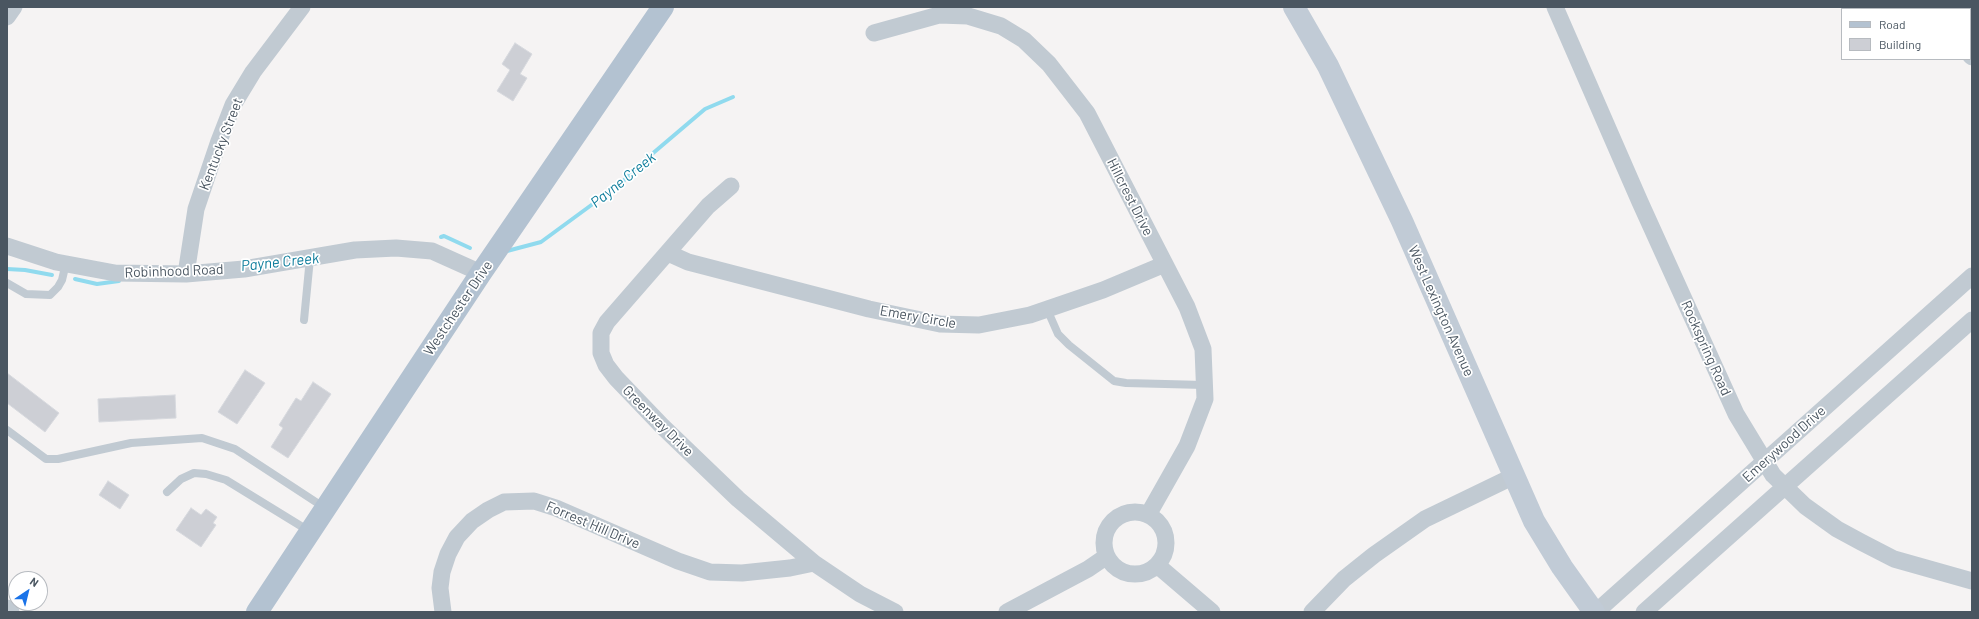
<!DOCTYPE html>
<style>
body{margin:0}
#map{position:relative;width:1979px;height:619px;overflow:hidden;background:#f5f3f3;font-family:Barlow,sans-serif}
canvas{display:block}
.frame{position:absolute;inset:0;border:8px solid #4a5661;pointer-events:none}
.legend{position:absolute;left:1841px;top:8px;width:130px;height:52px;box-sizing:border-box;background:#fff;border:1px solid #b7bbc0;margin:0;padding:5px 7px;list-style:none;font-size:12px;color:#4a5661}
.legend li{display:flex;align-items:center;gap:8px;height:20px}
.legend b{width:20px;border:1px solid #b7bbc0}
.north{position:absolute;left:8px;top:571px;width:40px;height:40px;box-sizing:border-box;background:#fff;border:1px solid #b7bbc0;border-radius:50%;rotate:35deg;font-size:11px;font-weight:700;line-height:16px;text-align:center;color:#4a5661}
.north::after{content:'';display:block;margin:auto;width:14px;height:18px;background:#1a73e8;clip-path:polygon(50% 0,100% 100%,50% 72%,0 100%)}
</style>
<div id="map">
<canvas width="1979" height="619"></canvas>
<div class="frame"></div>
<ul class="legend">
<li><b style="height:5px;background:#b3c2d1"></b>Road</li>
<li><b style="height:11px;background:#cdcfd5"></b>Building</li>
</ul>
<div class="north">N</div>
</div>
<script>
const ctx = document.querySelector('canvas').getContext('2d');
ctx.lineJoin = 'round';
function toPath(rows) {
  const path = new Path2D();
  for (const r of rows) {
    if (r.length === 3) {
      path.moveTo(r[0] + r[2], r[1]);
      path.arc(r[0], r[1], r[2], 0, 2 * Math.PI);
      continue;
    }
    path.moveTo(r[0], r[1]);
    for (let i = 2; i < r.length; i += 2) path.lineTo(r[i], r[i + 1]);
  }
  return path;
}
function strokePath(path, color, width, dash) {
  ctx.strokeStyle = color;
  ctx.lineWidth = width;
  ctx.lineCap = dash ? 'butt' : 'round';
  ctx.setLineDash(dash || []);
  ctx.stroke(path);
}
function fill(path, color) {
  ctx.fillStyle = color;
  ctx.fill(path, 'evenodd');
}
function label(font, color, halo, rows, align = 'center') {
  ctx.font = font + ' Barlow,sans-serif';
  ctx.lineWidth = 3.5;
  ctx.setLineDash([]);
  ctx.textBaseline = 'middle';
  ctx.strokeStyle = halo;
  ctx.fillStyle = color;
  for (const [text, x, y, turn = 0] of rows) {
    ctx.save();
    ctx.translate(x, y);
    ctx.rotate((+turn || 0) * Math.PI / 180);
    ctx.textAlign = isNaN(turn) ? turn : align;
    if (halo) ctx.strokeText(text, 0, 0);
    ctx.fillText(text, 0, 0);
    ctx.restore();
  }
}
strokePath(toPath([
 [441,237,444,236,470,248],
 [507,251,541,242,620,184,652,154,705,109,733,97],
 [7,269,25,270,52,275],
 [75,279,97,284,119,281]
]), '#90daee', 4);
const building = toPath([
 [515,43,532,54,520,74,527,78,513,101,497,91,510,70,502,64,515,43],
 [245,370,265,383,237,424,218,412,245,370],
 [7,373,59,413,45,432,7,403,7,373],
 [313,382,331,394,288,458,271,447,283,428,279,425,296,398,301,401,313,382],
 [175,395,176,418,99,422,98,399,175,395],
 [108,481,129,495,120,509,99,495,108,481],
 [191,508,201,515,206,509,217,517,213,523,216,525,201,547,176,530,191,508]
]);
fill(building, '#cdcfd5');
strokePath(building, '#d7d9de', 1);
strokePath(toPath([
 [7,283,26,294,50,295,58,287,62,280,66,263],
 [1047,309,1058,334,1069,345,1114,381,1126,383,1204,385],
 [304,320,310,258],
 [7,430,46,459,58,459,131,443,202,438,235,449,325,508],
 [167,492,181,479,194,473,206,474,226,480,309,531]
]), '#c1cad2', 8);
strokePath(toPath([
 [1555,7,1640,202,1736,414,1773,475,1805,506,1837,529,1861,542,1894,559,1972,581],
 [1941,7,1942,9],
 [7,17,14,7],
 [874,33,939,15,968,16,1001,26,1024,40,1049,64,1087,113,1187,307,1203,349,1205,399,1187,446,1148,515],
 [1970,55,1972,57],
 [731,186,708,206,607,322,601,333,601,353,606,365,616,378,662,426,738,499,814,563,860,594,895,612],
 [7,246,56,262,115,273,186,274,244,269,355,250,396,248,432,251,481,273],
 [668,253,688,262,869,309,940,324,979,325,1030,315,1103,290,1165,264],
 [186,274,196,209,219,141,233,105,253,72,302,7],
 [1135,543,31],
 [1157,565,1212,612],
 [7,608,11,612],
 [443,612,440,588,442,572,448,554,457,537,472,521,488,510,504,502,534,501,556,508,678,561,710,572,742,573,790,568,814,563],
 [1007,612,1088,569,1107,556],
 [1312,612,1344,579,1374,555,1425,519,1514,476],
 [1596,612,1972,276],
 [1644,612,1972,320]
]), '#c1cad2', 17);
strokePath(toPath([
 [1294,7,1328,66,1402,221,1534,521,1562,567,1594,612]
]), '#c1cbd6', 22);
strokePath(toPath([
 [257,612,481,273,663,7]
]), '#b3c2d1', 22);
label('14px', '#4a5661', '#fff', [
 ["Kentucky Street",221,144,-69],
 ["Hillcrest Drive",1130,197,63],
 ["Robinhood Road",174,271,-2],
 ["Westchester Drive",458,308,-56],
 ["West Lexington Avenue",1441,311,66],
 ["Emery Circle",918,317,10],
 ["Rockspring Road",1706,348,66],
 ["Greenway Drive",658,421,45],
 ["Emerywood Drive",1784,444,-42],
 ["Forrest Hill Drive",593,525,23]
]);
label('italic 15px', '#0c7c9b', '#fff', [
 ["Payne Creek",623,180,-39],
 ["Payne Creek",280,262,-6]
]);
</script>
